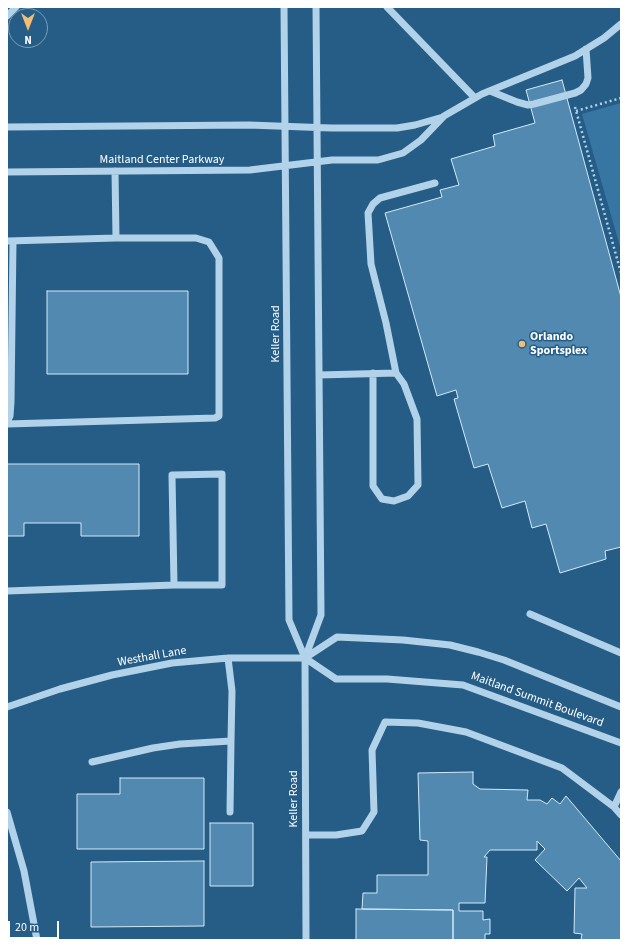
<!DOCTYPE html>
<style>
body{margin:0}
#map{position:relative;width:628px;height:947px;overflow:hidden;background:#255d87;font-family:"Source Sans 3",sans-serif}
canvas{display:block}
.frame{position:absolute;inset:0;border:8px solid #fff;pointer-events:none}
.north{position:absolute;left:8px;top:8px;width:40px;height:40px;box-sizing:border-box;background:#255d87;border:1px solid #7c9eb7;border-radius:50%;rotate:180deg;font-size:11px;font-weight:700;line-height:16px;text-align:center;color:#fff}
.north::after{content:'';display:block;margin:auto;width:14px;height:18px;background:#f2bd75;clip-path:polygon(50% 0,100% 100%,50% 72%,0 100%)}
.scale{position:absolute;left:8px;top:921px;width:51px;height:18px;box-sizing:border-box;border:2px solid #fff;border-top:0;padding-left:5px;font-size:12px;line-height:14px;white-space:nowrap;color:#fff;-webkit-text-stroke:3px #255d87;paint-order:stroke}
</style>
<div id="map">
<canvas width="628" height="947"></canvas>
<div class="frame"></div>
<div class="north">N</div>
<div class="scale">20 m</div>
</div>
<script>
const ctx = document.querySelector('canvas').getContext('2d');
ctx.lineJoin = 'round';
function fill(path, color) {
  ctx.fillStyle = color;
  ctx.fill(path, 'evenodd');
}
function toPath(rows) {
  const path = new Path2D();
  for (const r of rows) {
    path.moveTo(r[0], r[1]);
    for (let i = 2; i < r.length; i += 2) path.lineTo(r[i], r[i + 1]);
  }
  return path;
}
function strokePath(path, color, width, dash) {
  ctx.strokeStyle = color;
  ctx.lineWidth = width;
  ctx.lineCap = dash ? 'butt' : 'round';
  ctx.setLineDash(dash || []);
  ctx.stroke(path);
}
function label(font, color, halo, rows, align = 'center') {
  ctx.font = font + ' "Source Sans 3",sans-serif';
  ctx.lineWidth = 3;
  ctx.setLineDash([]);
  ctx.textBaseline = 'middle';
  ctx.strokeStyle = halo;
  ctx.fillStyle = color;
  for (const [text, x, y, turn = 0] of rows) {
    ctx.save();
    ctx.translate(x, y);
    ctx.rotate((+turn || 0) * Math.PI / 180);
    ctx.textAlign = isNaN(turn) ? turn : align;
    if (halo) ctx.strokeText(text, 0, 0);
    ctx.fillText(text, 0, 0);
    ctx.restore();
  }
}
fill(toPath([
 [621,103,621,250,582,114]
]), '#3776a3');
const building = toPath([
 [562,80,621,297,621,547,605,551,606,559,560,573,546,524,532,528,525,501,502,508,488,464,474,468,454,399,458,398,456,390,437,396,385,213,442,197,440,190,459,185,451,159,495,146,493,135,535,123,526,90,562,80],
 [47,291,188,291,188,374,47,374,47,291],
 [7,464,139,464,139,536,81,536,81,523,24,523,24,536,7,536,7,464],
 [473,772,473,784,480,789,528,790,527,800,540,800,547,804,552,798,560,804,566,796,621,861,621,940,581,940,582,934,574,933,575,888,587,888,579,878,567,891,535,860,545,849,537,841,537,850,490,850,484,857,487,857,485,903,459,903,459,911,483,911,483,920,490,919,490,934,485,934,485,940,453,940,453,910,362,909,363,893,377,893,377,875,428,875,428,841,420,840,418,773,473,772],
 [120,778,204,778,204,849,77,849,77,794,120,794,120,778],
 [210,823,253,823,253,886,210,886,210,823],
 [204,861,204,926,91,927,91,862,204,861],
 [356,909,453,910,453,940,356,940,356,909]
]);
fill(building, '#5289b1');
strokePath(building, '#d4e9f7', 1);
strokePath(toPath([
 [575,107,621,273],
 [576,111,621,98]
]), '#b1d2e9', 2.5, [2, 3]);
strokePath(toPath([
 [284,7,289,620,305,658],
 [387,7,475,98],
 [7,16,16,7],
 [490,91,517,102,528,105,534,104,575,93,581,90,586,84,588,78,586,49],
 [7,127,249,125,331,128,397,128,415,125,443,117],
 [7,172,250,170,332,160,378,160,403,153,421,140,444,116,482,94,575,56,604,38,621,24],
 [7,241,116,238],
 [396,373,386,323,371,264,368,213,373,204,380,198,435,183],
 [319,375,396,373,404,384,417,419,418,485,408,496,394,501,382,499,373,486,373,373],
 [7,422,10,416,11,402,13,241],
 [7,424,215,418,219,416,219,258,209,242,196,238,116,238,115,171],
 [7,591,174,585,222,585,222,474,172,475,174,585],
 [530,614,621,653],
 [305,658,337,637,403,640,450,645,478,652,504,660,621,707],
 [305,658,336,679,387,679,463,685,621,743],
 [7,707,60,689,112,675,172,663,228,658,305,658],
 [92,762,153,748,180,744,231,741,232,691,228,658],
 [614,807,621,792],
 [7,812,24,871,37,940],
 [230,812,231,741],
 [306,835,336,835,362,831,374,812,372,750,385,722,418,723,466,732,562,768,614,807,621,815],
 [306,940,305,658,321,615,316,7]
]), '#b1d2e9', 7);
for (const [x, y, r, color] of [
 [522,344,4,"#f2bd75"]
]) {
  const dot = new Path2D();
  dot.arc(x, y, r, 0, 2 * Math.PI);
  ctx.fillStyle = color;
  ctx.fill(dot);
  strokePath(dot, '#255d87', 1.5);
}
label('12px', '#fff', '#255d87', [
 ["Maitland Center Parkway",162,160],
 ["Keller Road",276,334,-90],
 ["Westhall Lane",152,657,-10],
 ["Maitland Summit Boulevard",537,700,20],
 ["Keller Road",294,799,-90]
]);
label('bold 12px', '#fff', '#255d87', [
 ["Orlando",530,337],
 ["Sportsplex",530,351]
], 'left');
</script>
